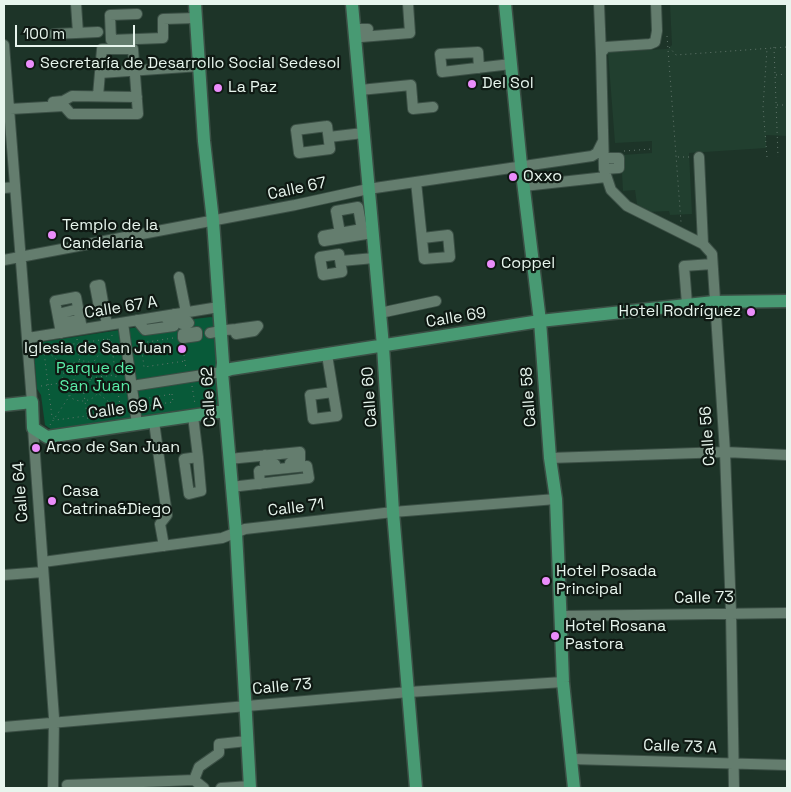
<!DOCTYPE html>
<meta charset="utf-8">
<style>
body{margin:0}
#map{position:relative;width:791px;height:792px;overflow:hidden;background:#1d3428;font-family:"Space Grotesk",sans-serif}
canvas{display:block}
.frame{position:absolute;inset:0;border:5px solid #e7f5ed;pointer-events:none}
.scale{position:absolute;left:15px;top:25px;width:120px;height:22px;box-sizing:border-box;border:2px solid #e7f5ed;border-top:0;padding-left:6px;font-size:15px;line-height:18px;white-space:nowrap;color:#e7f5ed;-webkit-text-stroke:4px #0f1913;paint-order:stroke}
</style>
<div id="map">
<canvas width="791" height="792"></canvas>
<div class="frame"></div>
<div class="scale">100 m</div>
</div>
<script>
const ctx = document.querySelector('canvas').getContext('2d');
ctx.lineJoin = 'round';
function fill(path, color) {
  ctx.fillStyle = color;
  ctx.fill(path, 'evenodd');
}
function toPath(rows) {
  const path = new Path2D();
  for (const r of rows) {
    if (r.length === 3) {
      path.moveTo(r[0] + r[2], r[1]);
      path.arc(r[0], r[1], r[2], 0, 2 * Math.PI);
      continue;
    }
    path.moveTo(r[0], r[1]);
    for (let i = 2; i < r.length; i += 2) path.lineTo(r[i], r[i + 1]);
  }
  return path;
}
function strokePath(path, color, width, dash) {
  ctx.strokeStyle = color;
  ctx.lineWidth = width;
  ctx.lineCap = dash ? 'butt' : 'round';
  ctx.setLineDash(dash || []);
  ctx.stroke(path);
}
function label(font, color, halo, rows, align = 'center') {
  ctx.font = font + ' "Space Grotesk",sans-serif';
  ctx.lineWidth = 4.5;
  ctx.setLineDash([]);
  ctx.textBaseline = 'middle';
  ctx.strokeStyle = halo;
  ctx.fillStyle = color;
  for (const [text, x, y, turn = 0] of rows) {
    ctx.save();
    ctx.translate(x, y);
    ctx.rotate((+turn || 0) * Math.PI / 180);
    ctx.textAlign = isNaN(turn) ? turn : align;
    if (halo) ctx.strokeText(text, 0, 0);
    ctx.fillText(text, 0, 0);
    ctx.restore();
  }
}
fill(toPath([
 [670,4,787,4,787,136,766,135,766,148,689,153,692,214,670,215,669,211,647,212,637,204,635,190,623,191,621,155,652,153,652,141,615,143,608,52,668,49,672,45]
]), '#213f2f');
fill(toPath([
 [211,317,214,318,220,400,217,405,52,430,45,425,41,395,37,389,34,352,42,342,139,327,188,325,194,319]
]), '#085a39');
const minor = toPath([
 [76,4,78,33],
 [599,4,601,54],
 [656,4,657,31,655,42,650,44,606,47,601,53,604,169,611,190,627,206,703,244,712,254,725,452,731,612,734,788],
 [137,14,110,15,111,40,163,38,163,19,196,18],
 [355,29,368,29],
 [54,34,98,32],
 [361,37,410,33,408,4],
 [4,45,32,402],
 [479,68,478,52,440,54,442,72,511,64],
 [100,73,200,66],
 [360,90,411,85,413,109,433,107],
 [53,102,63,101,72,96,137,97],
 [10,109,64,106,71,114,138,114,133,49,102,49,98,96],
 [327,126,330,149,299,153,296,130,327,126],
 [329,137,363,133],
 [699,157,703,244],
 [604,158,619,158,619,168,604,169],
 [416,182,424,259,450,257,448,235,423,238],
 [524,186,606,177],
 [4,188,15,187],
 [340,233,336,211,358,207,362,229,323,236,324,241,372,233],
 [339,254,342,272,323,275,320,257,339,254],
 [4,260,295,205,368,189,592,156,597,153,603,141],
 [341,261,374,258],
 [179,277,186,312],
 [687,304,684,266,712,264],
 [104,306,99,307,95,286,100,285,107,325],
 [380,313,436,301],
 [58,314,78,309],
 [174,314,182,324,189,323,181,313],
 [137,320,145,330,174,326,164,316],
 [60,323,80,320],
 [123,323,137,424],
 [197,332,197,336,183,338,183,334,197,332],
 [61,333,55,301,76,297,82,329],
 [210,333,221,331,226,330,236,329,258,326,254,331,236,334,236,329],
 [28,338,219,307],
 [327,355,337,416,313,419,310,395,333,392],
 [132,386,222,372],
 [193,416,198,457,201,491,189,494,184,459,198,457],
 [154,422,167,515,160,524,164,546],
 [33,428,54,718,53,788],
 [265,455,265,465,275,464],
 [550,458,725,452,787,455],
 [229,459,300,452,300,462,290,463],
 [231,487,309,478,307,466,259,471,260,484],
 [43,562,222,538,245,529,393,512,556,499],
 [4,575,43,572],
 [561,616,787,613],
 [4,727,409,692,563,682],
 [572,759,787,765],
 [194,780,204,788],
 [67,785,194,780,199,767,219,753,219,744,247,741],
 [221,788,250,786]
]);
const major = toPath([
 [195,4,204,141,213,221,223,363,222,372,236,533,250,788],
 [352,4,383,346,393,512,416,788],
 [505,4,521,165,540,321,550,458,556,499,563,682,574,788],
 [222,372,231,369,540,321,714,302,787,301],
 [4,405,32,402,33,428,47,437,225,411]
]);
strokePath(minor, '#3b4f45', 12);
strokePath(major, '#3b4f45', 15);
strokePath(toPath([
 [667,36,681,222],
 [669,47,676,55,787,47],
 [774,47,778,157],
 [776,75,787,74],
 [777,105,787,105],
 [624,151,652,149],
 [678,157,689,157],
 [767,157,763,107,767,49],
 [173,338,141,343,144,367,185,361],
 [77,339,81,372],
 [107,339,111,341,120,406,116,412,56,420,52,417,44,352,47,348,107,339],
 [40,346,76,375],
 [138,354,152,352],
 [184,355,186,369],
 [82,381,20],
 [82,380,8],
 [86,373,113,334],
 [91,378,121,374],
 [88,385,125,415],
 [41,386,74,381],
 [192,386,195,404],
 [83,388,88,421],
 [172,394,173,402,145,406,143,399,172,394],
 [50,425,77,385]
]), '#64786e', 1, [1, 4]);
strokePath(minor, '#647d6e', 10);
strokePath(major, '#489a73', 12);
strokePath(toPath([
 [158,65,159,73]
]), '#64786e', 1, [1, 4]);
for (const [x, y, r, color] of [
 [30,64,5,"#eb8dfb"],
 [472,84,5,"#eb8dfb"],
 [218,88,5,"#eb8dfb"],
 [513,177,5,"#eb8dfb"],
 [52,235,5,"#eb8dfb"],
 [491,264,5,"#eb8dfb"],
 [751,312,5,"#eb8dfb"],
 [182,349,5,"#eb8dfb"],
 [36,448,5,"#eb8dfb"],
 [52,501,5,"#eb8dfb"],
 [546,581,5,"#eb8dfb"],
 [555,636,5,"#eb8dfb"]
]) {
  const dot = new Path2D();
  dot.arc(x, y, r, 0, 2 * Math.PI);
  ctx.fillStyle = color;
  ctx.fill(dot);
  strokePath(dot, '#0f1913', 2);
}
label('16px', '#e7f5ed', '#0f1913', [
 ["Secretaría de Desarrollo Social Sedesol",40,64],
 ["Del Sol",482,84],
 ["La Paz",228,88],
 ["Oxxo",523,177],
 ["Templo de la",62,226],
 ["Candelaria",62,244],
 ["Coppel",501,264],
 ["Hotel Rodríguez",741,312,"right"],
 ["Iglesia de San Juan",172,349,"right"],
 ["Arco de San Juan",46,448],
 ["Casa",62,492],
 ["Catrina&Diego",62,510],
 ["Hotel Posada",556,572],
 ["Principal",556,590],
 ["Hotel Rosana",565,627],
 ["Pastora",565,645]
], 'left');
label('16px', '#e7f5ed', '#0f1913', [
 ["Calle 67",297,189,-12],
 ["Calle 67 A",121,308,-9],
 ["Calle 69",456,318,-9],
 ["Calle 62",209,397,-93],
 ["Calle 60",370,397,-94],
 ["Calle 58",529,397,-94],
 ["Calle 69 A",125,409,-8],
 ["Calle 56",708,436,-94],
 ["Calle 64",21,492,-94],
 ["Calle 71",296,508,-7],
 ["Calle 73",704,598,-1],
 ["Calle 73",282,687,-5],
 ["Calle 73 A",680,747,2]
]);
label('16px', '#5aeda8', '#0f1913', [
 ["Parque de",95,369],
 ["San Juan",95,387]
]);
</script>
